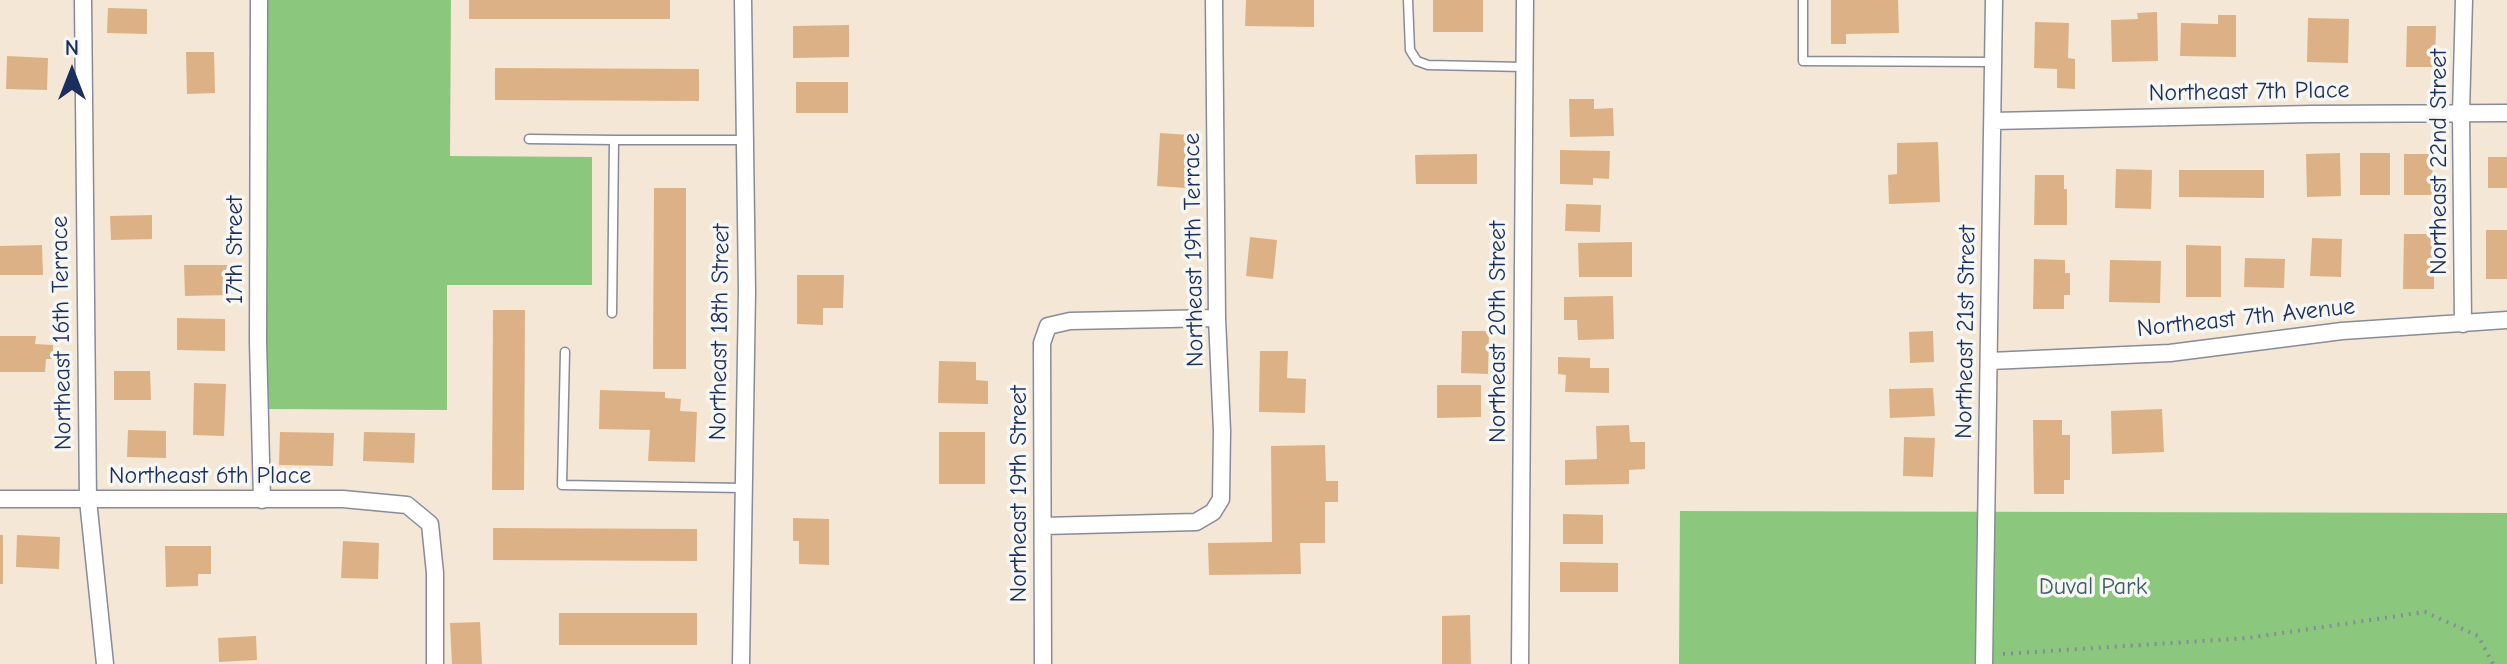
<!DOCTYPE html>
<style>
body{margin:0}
#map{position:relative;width:2507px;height:664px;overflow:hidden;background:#f4e7d5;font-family:"Comic Neue",sans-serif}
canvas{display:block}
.north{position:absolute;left:32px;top:32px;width:80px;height:80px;-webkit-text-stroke:6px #f6f6f2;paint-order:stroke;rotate:0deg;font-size:22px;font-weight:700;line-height:32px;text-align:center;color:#1b2f5e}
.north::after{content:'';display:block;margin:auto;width:28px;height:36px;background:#1b2f5e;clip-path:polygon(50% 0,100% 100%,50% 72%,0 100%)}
</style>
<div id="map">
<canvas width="2507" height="664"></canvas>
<div class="north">N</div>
</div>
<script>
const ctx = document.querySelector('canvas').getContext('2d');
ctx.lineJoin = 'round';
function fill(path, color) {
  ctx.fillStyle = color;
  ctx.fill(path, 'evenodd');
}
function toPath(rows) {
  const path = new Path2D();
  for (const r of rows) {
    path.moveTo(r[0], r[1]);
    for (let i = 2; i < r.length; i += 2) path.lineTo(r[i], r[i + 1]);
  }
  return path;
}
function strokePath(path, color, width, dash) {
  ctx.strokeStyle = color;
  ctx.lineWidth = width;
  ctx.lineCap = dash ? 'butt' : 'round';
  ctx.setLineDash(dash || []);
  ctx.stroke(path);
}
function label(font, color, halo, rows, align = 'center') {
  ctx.font = font + ' "Comic Neue",sans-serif';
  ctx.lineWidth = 7;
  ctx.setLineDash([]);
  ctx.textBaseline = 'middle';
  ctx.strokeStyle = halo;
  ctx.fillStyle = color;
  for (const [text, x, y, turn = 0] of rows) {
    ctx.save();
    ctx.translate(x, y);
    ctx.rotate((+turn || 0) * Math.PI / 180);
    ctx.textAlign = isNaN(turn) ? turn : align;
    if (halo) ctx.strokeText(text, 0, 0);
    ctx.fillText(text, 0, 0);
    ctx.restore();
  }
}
fill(toPath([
 [268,0,451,0,450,156,592,157,592,285,447,285,447,410,266,409],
 [1680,511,2507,513,2507,664,1679,664]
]), '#8bc87d');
fill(toPath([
 [469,0,670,0,670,19,469,19],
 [1246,0,1314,0,1314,27,1245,26],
 [1433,0,1483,0,1483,32,1433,32],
 [1831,0,1898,0,1899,33,1846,34,1846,44,1831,44],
 [108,8,147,9,147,34,107,33],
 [2157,12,2158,61,2112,62,2111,20,2138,19,2137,13],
 [2218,15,2236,15,2236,57,2180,56,2181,23,2218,24],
 [2308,18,2349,19,2348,63,2307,62],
 [2035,22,2069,23,2068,58,2075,59,2075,89,2057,88,2057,69,2034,68],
 [849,25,849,57,793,58,793,26],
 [2407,26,2436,26,2435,67,2406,67],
 [186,52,214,52,215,93,187,94],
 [7,56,48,58,47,90,6,89],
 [495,68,699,69,699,101,495,100],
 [796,82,848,82,848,113,796,113],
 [1569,99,1594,99,1594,109,1613,108,1614,136,1570,137],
 [1160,133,1190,135,1186,188,1157,186],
 [1938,142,1940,202,1889,204,1888,175,1897,174,1897,143],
 [1560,150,1610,151,1609,179,1593,178,1593,185,1560,184],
 [2340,153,2341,196,2307,197,2306,154],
 [2360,153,2390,153,2390,195,2360,195],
 [1477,154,1477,184,1416,184,1415,155],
 [2404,154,2432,154,2433,195,2404,195],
 [2488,157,2507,157,2507,188,2488,188],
 [2116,169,2152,170,2151,209,2115,208],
 [2179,170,2264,170,2264,198,2179,197],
 [2035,175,2064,175,2064,189,2067,189,2067,225,2034,225],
 [654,188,686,188,686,369,653,369],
 [1566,204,1601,205,1600,232,1565,231],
 [152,215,152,239,111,240,110,216],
 [2486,230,2507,230,2507,279,2486,279],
 [2404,234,2434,234,2434,289,2403,289],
 [1250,237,1277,240,1273,279,1246,276],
 [2312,238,2342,239,2341,277,2310,276],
 [1632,242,1632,277,1579,277,1578,243],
 [42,245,43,275,0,275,0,246],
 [2186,245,2221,246,2221,297,2186,297],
 [2245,258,2285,259,2284,288,2244,287],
 [2034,259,2065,260,2065,273,2070,273,2070,295,2064,295,2064,309,2033,309],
 [2110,260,2161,261,2160,303,2109,302],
 [184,265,228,265,228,295,185,296],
 [797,275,844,275,843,308,823,308,823,325,797,324],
 [1613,296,1614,339,1578,340,1577,320,1564,320,1564,297],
 [493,310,525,310,524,490,492,490],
 [177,318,225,319,225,351,177,350],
 [1462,331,1489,331,1488,374,1461,373],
 [1933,331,1934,362,1910,363,1909,332],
 [0,336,36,336,35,344,53,345,53,359,46,359,45,372,0,372],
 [1260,351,1288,351,1287,378,1306,379,1305,413,1259,412],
 [1558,357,1590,358,1590,368,1609,368,1609,393,1565,392,1566,375,1558,374],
 [939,361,976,362,976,380,988,381,988,404,938,403],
 [114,371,150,371,151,400,114,400],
 [194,383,226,384,224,436,193,435],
 [1437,385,1481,385,1481,417,1437,418],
 [1933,388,1935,416,1890,418,1889,389],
 [600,390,665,392,665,398,681,399,680,411,697,412,695,462,648,461,650,430,599,429],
 [2162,409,2164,452,2112,454,2111,411],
 [2033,420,2062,420,2062,435,2070,435,2070,480,2064,480,2064,494,2034,494],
 [1629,425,1630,442,1645,442,1645,469,1629,470,1629,484,1565,485,1565,460,1597,459,1596,426],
 [128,430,166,431,166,458,127,457],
 [280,432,334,433,333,466,279,465],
 [364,432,415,433,414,463,363,461],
 [939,432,985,432,985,484,939,484],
 [1904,437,1935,438,1933,477,1903,476],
 [1325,445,1326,481,1338,481,1338,502,1325,502,1325,543,1300,543,1301,574,1209,575,1208,543,1272,542,1271,446],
 [1563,514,1603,515,1603,544,1563,544],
 [793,518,829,519,829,565,799,564,799,541,793,541],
 [493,528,697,529,697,561,493,560],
 [0,535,3,535,3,584,0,584],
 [17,535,60,537,59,569,16,567],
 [343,541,379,543,378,579,341,578],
 [165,546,211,546,211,574,198,574,198,586,166,587],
 [1560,562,1618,563,1618,592,1560,592],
 [559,613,697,613,697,645,559,645],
 [1470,615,1471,664,1442,664,1442,616],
 [480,622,482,664,452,664,450,623],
 [256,636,257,660,219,662,218,638]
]), '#ddb186');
const service = toPath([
 [1408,0,1410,50,1417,61,1428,65,1524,67],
 [1803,0,1803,61,1992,62],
 [529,139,614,140],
 [612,313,614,140,745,140],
 [565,352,562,485,742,488]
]);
const minor = toPath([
 [83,0,88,500,105,664],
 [259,0,258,342,262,500],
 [1993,121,2311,114,2507,113],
 [2463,324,2461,113,2464,0],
 [1990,361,2170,353,2342,331,2507,320],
 [0,499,343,499,407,505,430,524,435,573,435,664],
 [1044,526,1196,522,1213,512,1221,499,1222,431,1217,318,1214,0],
 [741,664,747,291,743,0],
 [1043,664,1042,343,1048,326,1070,321,1217,318],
 [1520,664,1525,0],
 [1984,664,1994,0]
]);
strokePath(service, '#888b9a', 11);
strokePath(minor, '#888b9a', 19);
strokePath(toPath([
 [2003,654,2248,638,2425,612,2478,636,2493,664]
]), '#888b9a', 4, [2, 6]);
strokePath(service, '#fff', 8);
strokePath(minor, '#fff', 16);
label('24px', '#1b2f5e', '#f6f6f2', [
 ["Northeast 7th Place",2249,92,-1],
 ["Northeast 22nd Street",2439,162,-90],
 ["17th Street",235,250,-90],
 ["Northeast 19th Terrace",1194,250,-91],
 ["Northeast 7th Avenue",2246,318,-6],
 ["Northeast 18th Street",720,332,-89],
 ["Northeast 20th Street",1498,332,-90],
 ["Northeast 21st Street",1966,332,-89],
 ["Northeast 16th Terrace",62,333,-91],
 ["Northeast 6th Place",210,476],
 ["Northeast 19th Street",1019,494,-90]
]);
label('24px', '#3d5d67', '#f6f6f2', [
 ["Duval Park",2093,587]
]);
</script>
